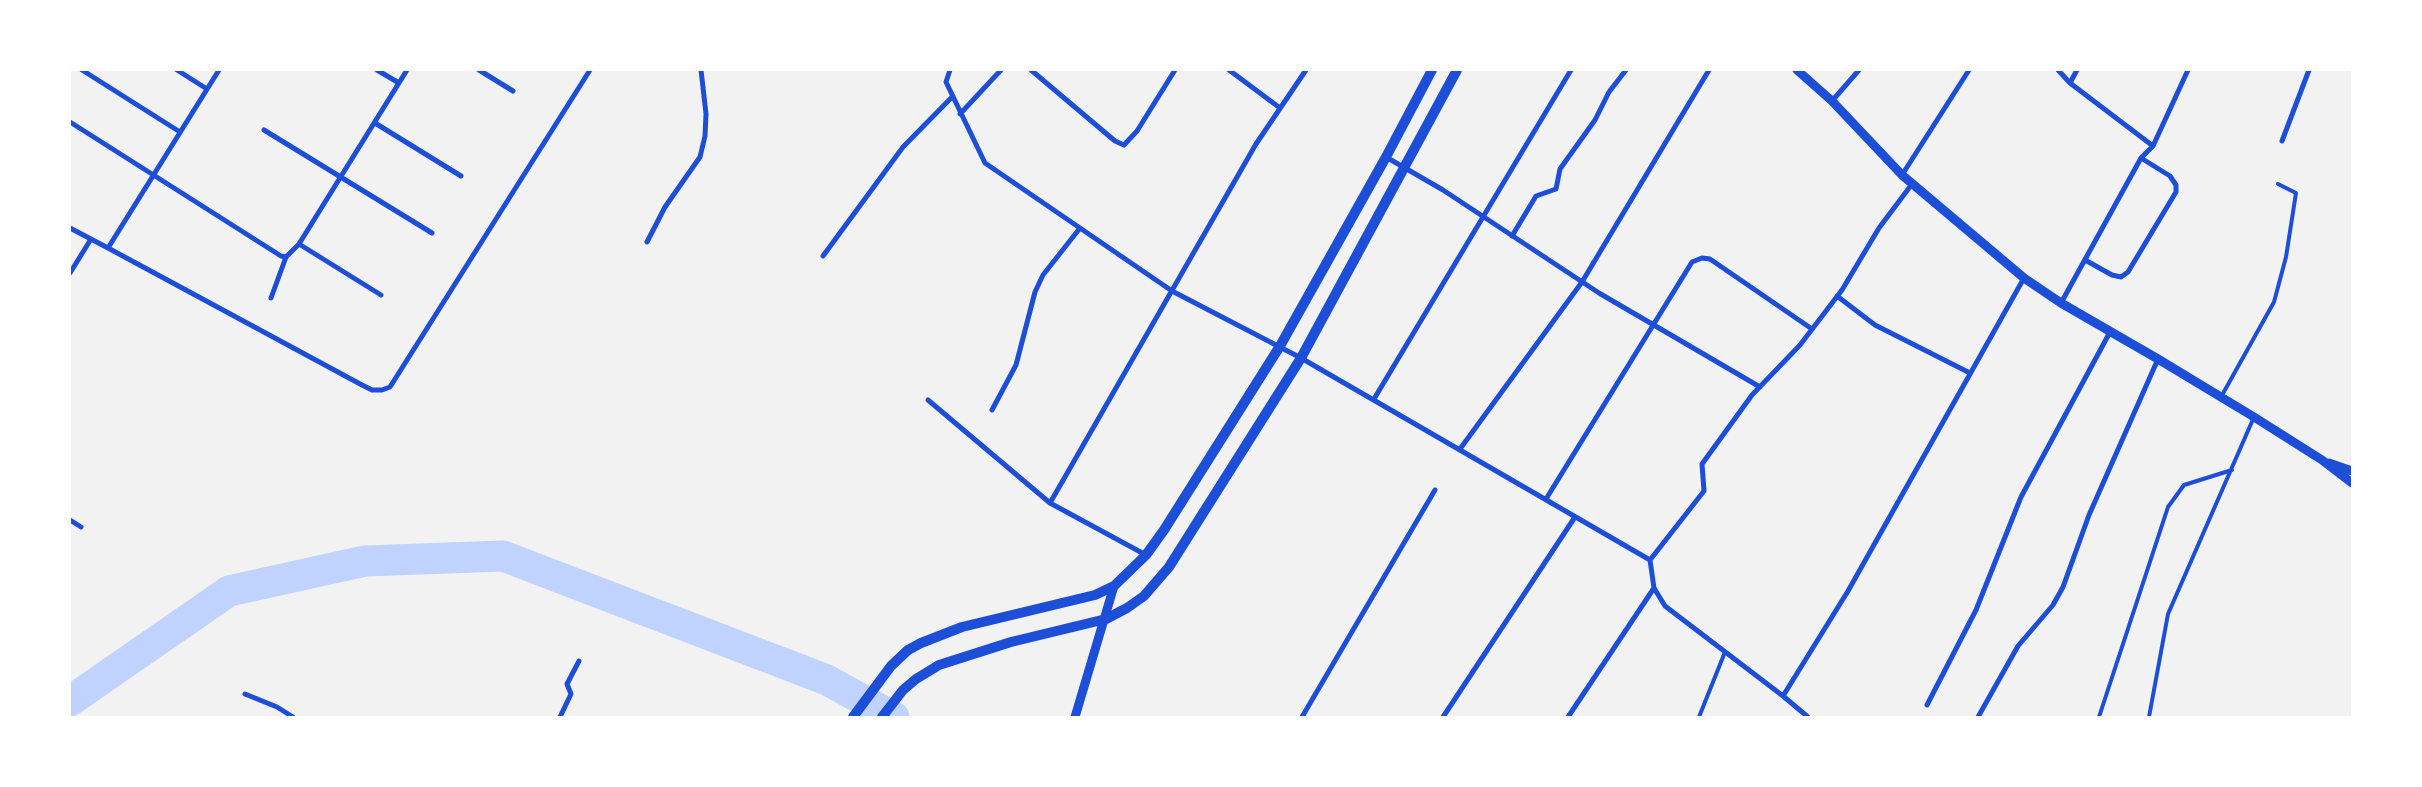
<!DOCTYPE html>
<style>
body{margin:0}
#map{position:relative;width:2422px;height:787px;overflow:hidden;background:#f2f2f2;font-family:"Fira Sans",sans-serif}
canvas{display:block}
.frame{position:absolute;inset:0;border:71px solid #fff;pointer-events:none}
</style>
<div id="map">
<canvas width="2422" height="787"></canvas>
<div class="frame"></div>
</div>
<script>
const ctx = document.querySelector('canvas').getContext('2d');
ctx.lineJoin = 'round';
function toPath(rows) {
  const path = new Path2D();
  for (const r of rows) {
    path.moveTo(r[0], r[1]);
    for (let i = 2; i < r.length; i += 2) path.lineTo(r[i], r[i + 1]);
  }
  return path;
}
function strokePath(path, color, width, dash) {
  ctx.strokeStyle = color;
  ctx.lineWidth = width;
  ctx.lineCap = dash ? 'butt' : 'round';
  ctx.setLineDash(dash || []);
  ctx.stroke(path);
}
strokePath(toPath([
 [70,701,229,591,365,561,503,556,827,680,894,717]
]), '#bfd3fe', 31);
strokePath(toPath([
 [2221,397,2274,302,2286,257,2296,193,2278,184],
 [1699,717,1725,652],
 [2099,717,2168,507,2184,485,2232,470],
 [2149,717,2168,614,2254,417]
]), '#1d4ed8', 4);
strokePath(toPath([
 [82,70,180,132],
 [177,70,207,89],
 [377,70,399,83],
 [479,70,513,91],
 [950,70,946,82,985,163,1172,291,1301,358,1650,560],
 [1031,70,1115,141,1124,145,1137,131,1175,70],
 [1229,70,1280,108],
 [2058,70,2070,83,2153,146],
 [2070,83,2077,70],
 [1832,101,1859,70],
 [960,114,1001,70],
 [70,122,281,256,286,257,299,244,407,70],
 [375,123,461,176],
 [264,130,432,233],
 [2282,141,2309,70],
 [1386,157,1443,190,1599,293,1760,387],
 [1902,175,1969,70],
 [1912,184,1879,228,1842,290,1800,345,1752,395,1702,464,1704,491,1650,560,1654,588,1665,606,1783,696,1848,591,2024,278],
 [70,228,108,248,219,70],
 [1512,236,1536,196,1556,189,1560,169,1595,120,1609,92,1626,70],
 [647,242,665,207,700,157,705,136,706,114,701,70],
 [299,244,381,295],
 [108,248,362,385,372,390,382,390,390,387,590,70],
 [823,256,903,147,953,96],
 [2085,260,2112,275,2121,277,2128,272,2176,192,2176,185,2170,176,2141,158],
 [70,273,91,239],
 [1837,296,1875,325,1970,373],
 [271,298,286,257],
 [2061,303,2141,158,2153,146,2188,70],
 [1374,399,1571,70],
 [928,400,1050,503,1146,555],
 [992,410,1016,365,1035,292,1043,275,1080,228],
 [1460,449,1582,282,1709,70],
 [1546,499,1692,262,1702,258,1710,259,1812,329],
 [1050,503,1256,144,1306,70],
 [70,520,81,527],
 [245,694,277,707,293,717],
 [1783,696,1808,717],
 [1927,705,1976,610,2021,497,2110,332],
 [560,717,571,694,567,684,579,661],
 [1302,717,1435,490],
 [1443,717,1575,517],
 [1568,717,1654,588],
 [1978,717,2018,646,2053,605,2063,587,2089,515,2158,359]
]), '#1d4ed8', 5);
strokePath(toPath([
 [1797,70,1832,101,1902,175,2024,278,2061,303,2158,359,2254,417,2322,460,2352,483],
 [2329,463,2352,471],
 [1075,717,1114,586]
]), '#1d4ed8', 9);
strokePath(toPath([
 [853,717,891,666,908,650,921,643,962,627,1095,595,1114,586,1146,555,1164,530,1280,346,1386,157,1432,70],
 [882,717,903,690,916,679,939,665,1011,642,1106,619,1127,608,1144,596,1169,567,1301,358,1457,70]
]), '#1d4ed8', 10);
</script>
